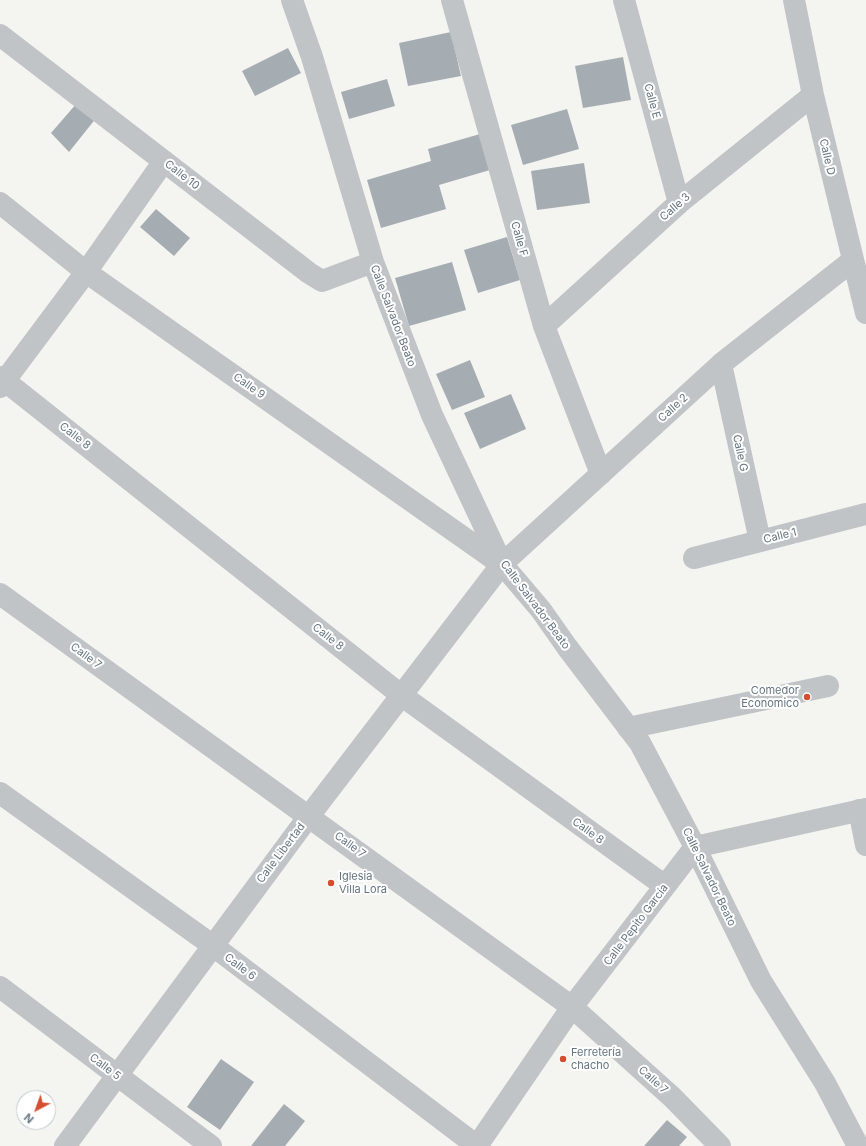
<!DOCTYPE html>
<meta charset="utf-8">
<style>
body{margin:0}
#map{position:relative;width:866px;height:1146px;overflow:hidden;background:#f4f4f1;font-family:Inter,sans-serif}
canvas{display:block}
.north{position:absolute;left:16px;top:1090px;width:40px;height:40px;box-sizing:border-box;background:#fff;border:1px solid #c2c8cc;border-radius:50%;rotate:221deg;font-size:11px;font-weight:700;line-height:16px;text-align:center;color:#667580}
.north::after{content:'';display:block;margin:auto;width:14px;height:18px;background:#d44f31;clip-path:polygon(50% 0,100% 100%,50% 72%,0 100%)}
</style>
<div id="map">
<canvas width="866" height="1146"></canvas>
<div class="north">N</div>
</div>
<script>
const ctx = document.querySelector('canvas').getContext('2d');
ctx.lineJoin = 'round';
function fill(path, color) {
  ctx.fillStyle = color;
  ctx.fill(path, 'evenodd');
}
function toPath(rows) {
  const path = new Path2D();
  for (const r of rows) {
    path.moveTo(r[0], r[1]);
    for (let i = 2; i < r.length; i += 2) path.lineTo(r[i], r[i + 1]);
  }
  return path;
}
function strokePath(path, color, width, dash) {
  ctx.strokeStyle = color;
  ctx.lineWidth = width;
  ctx.lineCap = dash ? 'butt' : 'round';
  ctx.setLineDash(dash || []);
  ctx.stroke(path);
}
function label(font, color, halo, rows, align = 'center') {
  ctx.font = font + ' Inter,sans-serif';
  ctx.lineWidth = 4;
  ctx.setLineDash([]);
  ctx.textBaseline = 'middle';
  ctx.strokeStyle = halo;
  ctx.fillStyle = color;
  for (const [text, x, y, turn = 0] of rows) {
    ctx.save();
    ctx.translate(x, y);
    ctx.rotate((+turn || 0) * Math.PI / 180);
    ctx.textAlign = isNaN(turn) ? turn : align;
    if (halo) ctx.strokeText(text, 0, 0);
    ctx.fillText(text, 0, 0);
    ctx.restore();
  }
}
fill(toPath([
 [451,32,461,76,408,86,399,43],
 [288,48,301,73,255,96,242,71],
 [623,57,631,100,583,108,575,66],
 [387,79,395,106,349,119,341,92],
 [77,103,97,117,69,152,51,133],
 [567,109,579,149,523,165,511,125],
 [480,134,490,170,439,185,446,209,381,228,367,180,431,161,428,149],
 [584,163,590,203,537,210,531,171],
 [156,209,190,238,174,256,140,227],
 [507,237,520,280,478,293,464,250],
 [452,262,466,310,409,326,395,278],
 [470,360,485,397,452,410,436,374],
 [511,394,526,429,480,449,464,413],
 [221,1059,254,1082,220,1130,187,1107],
 [284,1104,305,1121,285,1146,251,1146],
 [667,1120,687,1137,679,1146,644,1146]
]), '#a6adb2');
strokePath(toPath([
 [292,0,312,57,373,262,432,415,502,564,541,610,567,647,640,743,695,847,761,981,825,1083,858,1146],
 [452,0,544,326,601,474],
 [624,0,679,203],
 [794,0,813,95,866,313],
 [0,35,309,273,322,281,373,262],
 [0,203,86,272,501,564],
 [544,326,679,203,813,95],
 [721,364,760,541],
 [0,377,401,695,665,886],
 [0,387,86,272,164,161],
 [694,558,866,514],
 [0,594,572,1007,672,1097,720,1146],
 [628,728,828,686],
 [0,793,212,945,477,1146],
 [859,810,866,845],
 [0,987,211,1146],
 [65,1146,309,816,502,564,721,364,852,261],
 [477,1146,572,1007,695,847,866,809]
]), '#c0c4c7', 22);
for (const [x, y, r, color] of [
 [807,697,4,"#d44f31"],
 [331,883,4,"#d44f31"],
 [563,1059,4,"#d44f31"]
]) {
  const dot = new Path2D();
  dot.arc(x, y, r, 0, 2 * Math.PI);
  ctx.fillStyle = color;
  ctx.fill(dot);
  strokePath(dot, '#fff', 1.5);
}
label('11px', '#667580', '#fff', [
 ["Calle E",652,101,75],
 ["Calle D",827,157,77],
 ["Calle 10",182,175,38],
 ["Calle 3",675,207,-41],
 ["Calle F",519,239,74],
 ["Calle Salvador Beato",393,316,69],
 ["Calle 9",249,386,35],
 ["Calle 2",673,408,-42],
 ["Calle 8",75,436,38],
 ["Calle G",740,453,78],
 ["Calle 1",780,536,-14],
 ["Calle Salvador Beato",535,605,53],
 ["Calle 8",328,637,38],
 ["Calle 7",86,656,36],
 ["Calle 8",588,831,36],
 ["Calle 7",350,845,36],
 ["Calle Libertad",281,853,-53],
 ["Calle Salvador Beato",709,877,64],
 ["Calle Pepito García",636,925,-53],
 ["Calle 6",240,967,37],
 ["Calle 5",105,1067,37],
 ["Calle 7",653,1080,42]
]);
label('11px', '#667580', '#fff', [
 ["Comedor",799,691,"right"],
 ["Economico",799,704,"right"],
 ["Iglesia",339,877],
 ["Villa Lora",339,890],
 ["Ferretería",571,1053],
 ["chacho",571,1066]
], 'left');
</script>
